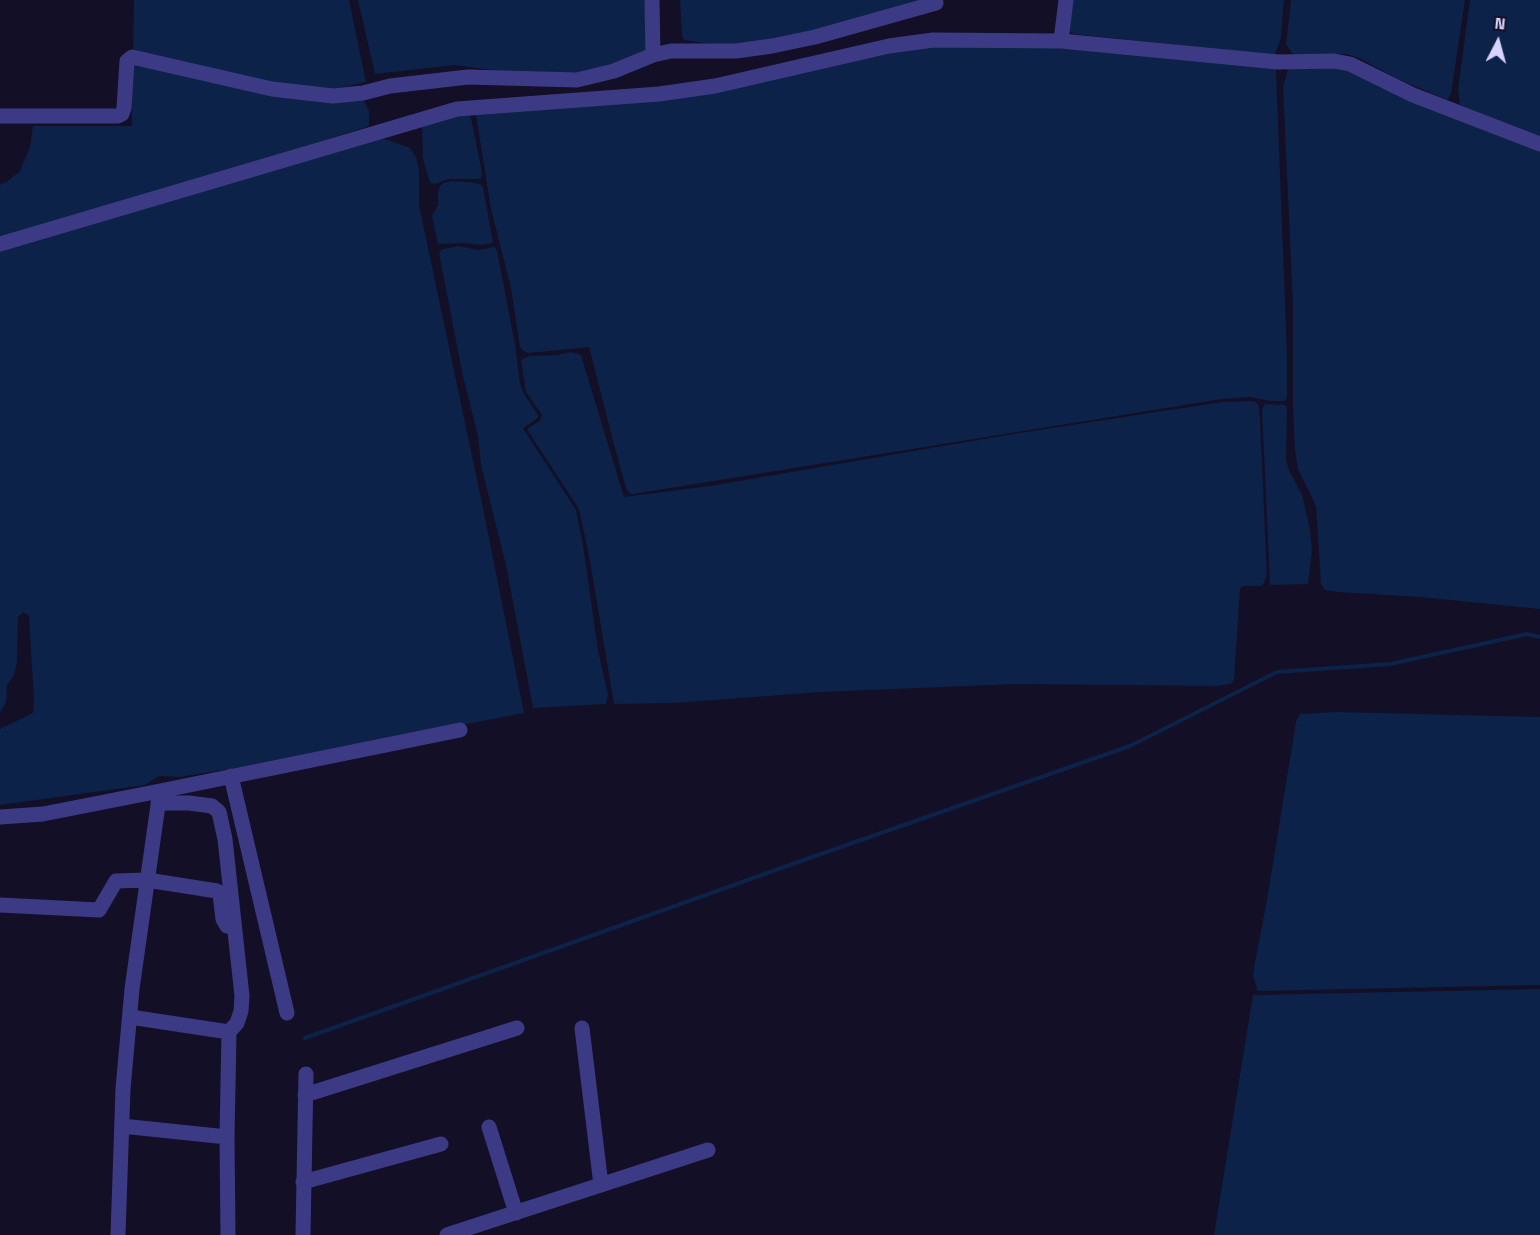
<!DOCTYPE html>
<style>
body{margin:0}
#map{position:relative;width:1540px;height:1235px;overflow:hidden;background:#130f26;font-family:"Space Grotesk",sans-serif}
canvas{display:block}
.north{position:absolute;left:1468px;top:12px;width:60px;height:60px;-webkit-text-stroke:4px #130f26;paint-order:stroke;rotate:6deg;font-size:16px;font-weight:700;line-height:24px;text-align:center;color:#d9d4ff}
.north::after{content:'';display:block;margin:auto;width:21px;height:27px;background:#d9d4ff;clip-path:polygon(50% 0,100% 100%,50% 72%,0 100%)}
</style>
<div id="map">
<canvas width="1540" height="1235"></canvas>
<div class="north">N</div>
</div>
<script>
const ctx = document.querySelector('canvas').getContext('2d');
ctx.lineJoin = 'round';
function fill(path, color) {
  ctx.fillStyle = color;
  ctx.fill(path, 'evenodd');
}
function toPath(rows) {
  const path = new Path2D();
  for (const r of rows) {
    path.moveTo(r[0], r[1]);
    for (let i = 2; i < r.length; i += 2) path.lineTo(r[i], r[i + 1]);
  }
  return path;
}
function strokePath(path, color, width, dash) {
  ctx.strokeStyle = color;
  ctx.lineWidth = width;
  ctx.lineCap = dash ? 'butt' : 'round';
  ctx.setLineDash(dash || []);
  ctx.stroke(path);
}
fill(toPath([
 [134,0,349,0,366,82,319,92,133,56],
 [358,0,652,0,652,48,599,73,531,75,455,65,375,74],
 [680,0,928,0,820,30,754,44,712,44,684,40,682,35],
 [1069,0,1284,0,1281,37,1275,55,1074,34,1070,31,1067,22],
 [1291,0,1465,0,1451,94,1447,100,1396,78,1359,58,1347,54,1317,56,1297,55,1292,53,1286,44],
 [1470,0,1540,0,1540,136,1460,105,1458,89],
 [941,38,1274,66,1276,70,1287,355,1287,397,1285,401,1270,401,1250,397,1222,399,633,494,629,493,626,488,612,437,589,347,529,353,523,351,520,347,511,288,491,209,476,115,478,111,622,98],
 [1328,62,1540,145,1540,609,1421,597,1337,592,1325,590,1321,584,1316,506,1298,469,1295,450,1293,409,1293,306,1283,87,1288,69],
 [132,63,363,99,369,111,369,126,58,225,0,239,0,185,8,181,20,171,30,147,33,126,132,126],
 [470,113,482,172,481,179,448,179,435,184,430,183,423,159,422,123],
 [371,137,389,140,410,148,416,157,419,170,419,205,483,508,524,713,254,765,179,777,159,776,145,785,0,805,0,729,33,713,34,701,29,616,23,612,18,617,17,662,14,675,7,685,6,702,0,713,0,247],
 [452,181,471,182,480,184,483,187,493,243,481,245,462,243,438,244,432,216,438,205,438,192,440,186,444,183],
 [459,246,477,250,495,247,497,251,515,344,520,384,524,394,538,415,538,418,523,428,576,510,583,545,598,650,608,695,606,704,533,708,506,565,481,465,478,436,462,372,439,253,443,249],
 [571,352,581,355,624,497,710,486,1013,434,1222,402,1251,401,1256,402,1259,406,1260,420,1267,576,1262,586,1242,586,1240,589,1234,680,1230,684,1217,686,1014,684,821,692,674,703,614,704,590,561,579,509,528,431,528,428,540,421,542,415,526,392,521,360,529,356,557,355],
 [1265,404,1285,405,1287,408,1286,458,1288,468,1302,495,1310,529,1312,550,1308,584,1270,585,1262,409],
 [1337,712,1540,717,1540,985,1258,991,1253,976,1255,962,1267,900,1296,722,1300,714],
 [1540,989,1540,1235,1214,1235,1253,995]
]), '#0c2248');
strokePath(toPath([
 [305,1038,801,861,1130,746,1277,672,1390,664,1527,634,1540,637]
]), '#0c2248', 4);
strokePath(toPath([
 [1061,41,1066,0],
 [653,55,671,51,736,51,772,46,815,37,936,3],
 [0,116,118,116,122,114,124,108,127,61,132,57,272,89,333,96,363,93,390,86,468,77,577,80,614,71,653,55,652,0],
 [0,244,457,109,659,94,715,86,889,46,933,40,1061,41,1278,62,1334,61,1350,64,1413,95,1540,144],
 [231,776,287,1013],
 [160,791,460,730],
 [158,803,189,803,212,806,219,812,225,839,242,996,241,1011,237,1023,229,1032,227,1137,228,1235],
 [0,817,43,814,160,791,132,989,123,1089,118,1235],
 [0,905,99,910,116,881,147,880,217,891,220,894,223,919,227,926],
 [130,1017,229,1032],
 [582,1028,601,1185],
 [305,1095,517,1028],
 [122,1126,227,1137],
 [489,1127,516,1213],
 [303,1182,441,1144],
 [303,1235,306,1074],
 [447,1235,708,1150]
]), '#3d3a85', 15);
</script>
